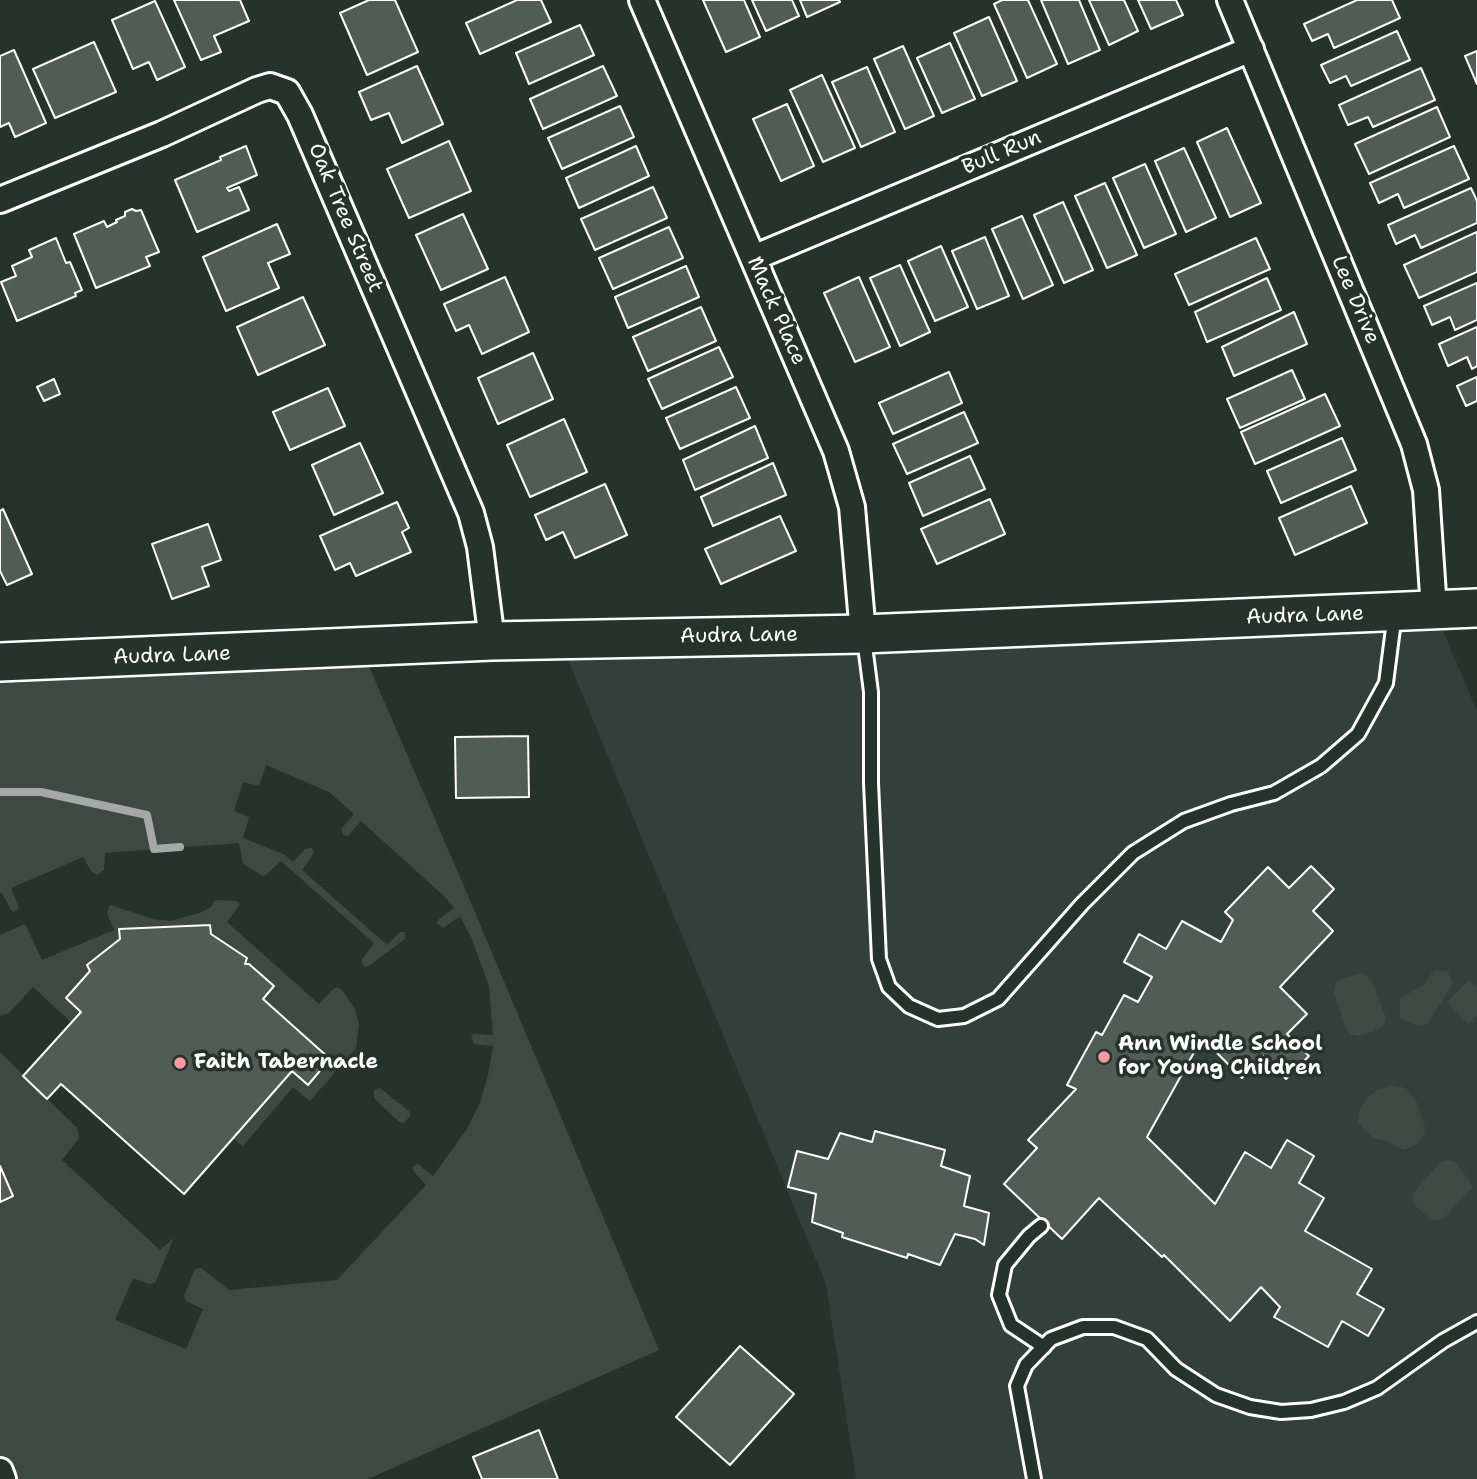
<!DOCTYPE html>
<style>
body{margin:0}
canvas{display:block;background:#26332d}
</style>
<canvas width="1477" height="1479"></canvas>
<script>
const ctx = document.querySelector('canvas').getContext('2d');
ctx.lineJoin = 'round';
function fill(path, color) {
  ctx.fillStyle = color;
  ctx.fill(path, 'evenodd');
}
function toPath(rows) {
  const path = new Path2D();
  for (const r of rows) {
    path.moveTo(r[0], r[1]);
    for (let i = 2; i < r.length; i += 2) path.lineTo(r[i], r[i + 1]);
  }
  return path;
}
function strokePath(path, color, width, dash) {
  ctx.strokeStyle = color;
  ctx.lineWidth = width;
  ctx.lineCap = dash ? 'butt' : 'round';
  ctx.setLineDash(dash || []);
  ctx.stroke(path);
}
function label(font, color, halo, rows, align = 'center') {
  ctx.font = font + ' "Shantell Sans",sans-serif';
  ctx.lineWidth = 7;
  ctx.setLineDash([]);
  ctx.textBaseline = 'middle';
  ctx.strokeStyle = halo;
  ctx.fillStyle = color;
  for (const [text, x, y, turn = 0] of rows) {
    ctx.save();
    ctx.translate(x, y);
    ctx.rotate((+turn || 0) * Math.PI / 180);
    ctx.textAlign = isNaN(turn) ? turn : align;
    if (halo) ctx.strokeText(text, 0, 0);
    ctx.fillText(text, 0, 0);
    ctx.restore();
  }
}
fill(toPath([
 [1434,610,1477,711,1477,1479,856,1479,826,1284,560,640]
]), '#333f3a');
fill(toPath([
 [361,648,463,884,659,1350,368,1479,3,1479,0,1471,0,1202,13,1196,0,1166,0,1052,77,1128,79,1138,62,1160,160,1250,174,1238,155,1283,149,1284,133,1278,115,1320,186,1349,203,1309,186,1301,184,1296,195,1269,201,1268,229,1290,337,1280,426,1185,414,1172,412,1167,418,1164,433,1176,467,1129,480,1103,488,1075,493,1046,474,1044,471,1037,474,1034,493,1035,489,986,472,939,460,916,443,928,437,923,438,920,454,908,445,897,361,821,348,836,343,835,341,829,354,814,329,792,266,765,259,786,243,782,234,811,249,817,243,838,285,855,293,862,305,849,312,848,314,853,302,870,387,945,400,932,405,932,405,939,370,965,364,967,361,961,374,943,281,861,267,874,263,876,243,864,239,843,105,853,104,870,97,875,91,871,83,857,11,888,19,908,14,912,11,910,2,893,0,893,0,662],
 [215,900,237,901,240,904,227,922,319,1004,332,990,337,987,342,990,355,1009,359,1025,356,1048,310,1101,293,1087,243,1146,233,1138,292,1071,308,1084,263,999,274,986,250,964,245,964,247,957,211,934,209,925,119,929,120,939,87,965,90,971,66,998,81,1012,71,1022,33,987,9,1013,0,1016,0,935,25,924,42,960,114,930,107,913,110,905,153,919,171,921,202,912,211,907],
 [1434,970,1447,971,1453,984,1427,1024,1416,1025,1400,1018,1400,999,1424,984],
 [1360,973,1366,975,1372,981,1386,1018,1385,1024,1378,1030,1359,1036,1352,1035,1346,1030,1334,993,1334,987,1338,981],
 [1469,980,1477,988,1477,1015,1469,1024,1447,1002],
 [1394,1086,1406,1088,1417,1102,1425,1127,1423,1139,1414,1146,1404,1150,1386,1141,1374,1138,1365,1131,1358,1121,1360,1109,1369,1096,1377,1090],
 [380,1088,410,1112,410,1116,404,1123,399,1122,374,1098,374,1090],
 [1447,1160,1454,1161,1470,1181,1472,1188,1444,1218,1436,1221,1431,1220,1414,1204,1412,1198,1414,1192,1441,1162]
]), '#3e4944');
strokePath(toPath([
 [0,792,41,792,147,815,154,849,180,847]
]), '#a4a9a7', 8);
const building = toPath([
 [174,0,240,0,249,21,214,36,221,52,201,60,174,0],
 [369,0,395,0,418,52,367,75,340,13,369,0],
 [517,0,541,0,551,22,480,54,466,23,517,0],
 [703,0,744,0,760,37,726,52,703,0],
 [752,0,792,0,799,16,766,31,752,0],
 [800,0,839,0,840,2,807,17,800,0],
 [1002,0,1028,0,1057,64,1027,78,994,4,1002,0],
 [1041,0,1079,0,1100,50,1068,64,1041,0],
 [1089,0,1124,0,1138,31,1109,45,1089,0],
 [1138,0,1176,0,1183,15,1151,29,1138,0],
 [1357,0,1392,0,1400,18,1334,48,1328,34,1312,41,1304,24,1357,0],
 [155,1,185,67,157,80,149,62,133,69,112,20,155,1],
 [989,17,1017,81,982,96,954,33,989,17],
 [580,25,594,55,529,84,516,53,580,25],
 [1397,31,1410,60,1351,86,1346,76,1330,83,1321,65,1397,31],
 [94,42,116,92,55,118,33,69,94,42],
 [950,43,975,99,942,113,917,58,950,43],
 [903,46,934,116,905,129,874,59,903,46],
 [14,50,46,123,15,137,9,123,0,127,0,56,14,50],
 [1477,51,1477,84,1465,56,1477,51],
 [417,66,443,124,402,143,389,113,371,120,359,92,417,66],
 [603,66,617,96,543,129,530,99,603,66],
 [867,67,895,132,861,147,832,82,867,67],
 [1421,68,1435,100,1373,127,1368,117,1348,125,1339,105,1421,68],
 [822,75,855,148,823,162,790,90,822,75],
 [787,104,814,166,781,181,753,119,787,104],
 [620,106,634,137,562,169,548,138,620,106],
 [1437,107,1450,137,1369,174,1355,144,1437,107],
 [1227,128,1261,203,1230,217,1197,142,1227,128],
 [449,141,471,191,409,218,387,169,449,141],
 [246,146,257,175,227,188,229,191,239,187,249,210,197,232,175,180,221,160,220,157,246,146],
 [636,146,649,176,579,208,566,178,636,146],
 [1454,146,1469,179,1404,208,1398,194,1379,203,1370,183,1454,146],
 [1184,148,1216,218,1186,232,1155,161,1184,148],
 [1145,164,1176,234,1144,248,1113,178,1145,164],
 [1105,183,1137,255,1107,268,1075,196,1105,183],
 [653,187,667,218,595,250,581,219,653,187],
 [1471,188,1477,201,1477,223,1421,248,1415,235,1396,244,1388,225,1471,188],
 [1063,202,1093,270,1064,283,1034,215,1063,202],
 [132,209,136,211,141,210,159,252,146,257,150,266,96,288,74,234,104,221,107,227,117,222,116,220,125,216,125,212,132,209],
 [463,214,488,269,441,290,416,235,463,214],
 [1022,216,1053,285,1023,299,992,229,1022,216],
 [277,224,290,254,268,263,279,288,226,311,203,257,277,224],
 [669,227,683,258,613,289,599,258,669,227],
 [1477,232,1477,272,1419,298,1404,265,1477,232],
 [985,237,1009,296,977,309,952,251,985,237],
 [56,238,66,263,70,262,82,290,75,293,76,296,17,321,1,282,16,276,12,266,32,257,29,250,56,238],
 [1256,238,1270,269,1189,305,1175,274,1256,238],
 [941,246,968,307,935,321,908,261,941,246],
 [900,265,930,332,900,346,870,278,900,265],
 [686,266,699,297,628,328,615,297,686,266],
 [505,277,529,332,482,354,469,325,456,331,444,304,505,277],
 [859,277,890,347,855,362,824,293,859,277],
 [1267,278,1281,310,1207,342,1195,312,1267,278],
 [1477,283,1477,320,1455,330,1450,317,1432,325,1424,306,1477,283],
 [303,297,325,345,258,375,237,327,303,297],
 [701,307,716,341,648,371,633,337,701,307],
 [1294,312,1307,344,1234,376,1222,347,1294,312],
 [1477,327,1477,366,1472,369,1467,357,1448,366,1439,344,1477,327],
 [719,347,733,377,662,409,648,379,719,347],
 [533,353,553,399,498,424,478,378,533,353],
 [1292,370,1305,399,1240,428,1227,399,1292,370],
 [949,372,962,403,893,434,879,403,949,372],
 [1477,377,1477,401,1466,406,1457,386,1477,377],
 [54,379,60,394,44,401,37,387,54,379],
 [736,387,750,418,680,449,666,418,736,387],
 [328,388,345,426,290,450,273,412,328,388],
 [1325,394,1340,426,1255,464,1241,432,1325,394],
 [964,412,978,443,907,474,893,444,964,412],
 [564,419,587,472,530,497,507,445,564,419],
 [755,426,768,458,695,490,683,460,755,426],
 [1342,438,1356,470,1281,503,1267,471,1342,438],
 [360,443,383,493,334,515,312,465,360,443],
 [970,456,985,489,923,516,909,483,970,456],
 [773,463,786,495,713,526,701,497,773,463],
 [605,484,627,535,575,558,563,532,546,540,535,515,605,484],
 [1351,486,1367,523,1295,555,1279,518,1351,486],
 [990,499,1005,534,937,564,921,529,990,499],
 [397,502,409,528,402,532,411,552,356,576,350,563,335,570,320,536,397,502],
 [3,509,32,574,7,585,0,571,0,511,3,509],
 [780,516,796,551,721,584,705,549,780,516],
 [208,524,221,560,202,567,209,586,172,599,152,544,208,524],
 [528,736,529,797,456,798,455,737,528,736],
 [1311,866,1334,889,1313,911,1333,931,1280,987,1307,1014,1287,1034,1309,1056,1286,1079,1263,1056,1242,1078,1202,1038,1147,1137,1215,1204,1245,1152,1271,1168,1287,1140,1314,1156,1299,1183,1324,1198,1305,1231,1372,1269,1357,1294,1384,1309,1368,1336,1342,1321,1328,1347,1274,1317,1280,1307,1261,1287,1230,1321,1164,1255,1162,1257,1099,1198,1062,1239,1004,1184,1037,1148,1028,1140,1076,1089,1067,1085,1096,1032,1102,1035,1124,995,1138,1002,1152,977,1124,962,1139,934,1166,949,1182,921,1221,942,1233,920,1225,912,1268,867,1289,888,1311,866],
 [210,925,211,934,247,958,245,964,249,964,274,986,263,999,330,1059,308,1085,292,1071,184,1194,61,1084,47,1099,23,1076,81,1012,66,998,90,971,87,965,120,939,119,929,210,925],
 [875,1131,945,1150,941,1166,970,1176,964,1206,989,1213,984,1245,975,1239,955,1234,940,1265,908,1254,907,1258,842,1237,843,1233,812,1222,816,1194,788,1187,797,1151,828,1159,840,1133,872,1142,875,1131],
 [0,1166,13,1196,0,1202,0,1166],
 [740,1346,794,1394,730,1465,676,1417,740,1346],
 [539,1430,558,1479,482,1479,473,1457,539,1430]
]);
fill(building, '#515c57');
strokePath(building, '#fff', 2);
const lane = toPath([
 [864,638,871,692,871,783,879,959,889,987,909,1006,938,1019,964,1016,998,999,1082,904,1133,853,1184,821,1231,804,1274,793,1321,766,1358,734,1386,683,1395,613],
 [1041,1226,1029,1236,1005,1265,999,1295,1011,1325,1044,1347],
 [1034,1479,1017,1386,1026,1365,1051,1339,1083,1327,1114,1327,1147,1339,1176,1369,1216,1395,1250,1407,1281,1412,1311,1410,1344,1402,1377,1388,1443,1341,1477,1322]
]);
const street = toPath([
 [642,0,836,451,852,507,863,634],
 [1230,0,1414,444,1426,490,1434,610],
 [0,200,162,134,257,90,270,86,287,92,300,115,471,513,480,547,492,641],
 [753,258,1251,49],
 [0,1471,3,1479]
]);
const secondary = toPath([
 [0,662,492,641,863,634,1477,608]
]);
strokePath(lane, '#fff', 18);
strokePath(street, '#fff', 30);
strokePath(secondary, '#fff', 42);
strokePath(lane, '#26332d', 12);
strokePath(street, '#26332d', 24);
strokePath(secondary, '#26332d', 37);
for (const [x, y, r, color] of [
 [1104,1057,7,"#ff9aa2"],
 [180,1063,7,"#ff9aa2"]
]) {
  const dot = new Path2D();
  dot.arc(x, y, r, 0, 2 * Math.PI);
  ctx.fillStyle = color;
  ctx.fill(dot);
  strokePath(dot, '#26332d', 2.5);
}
label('21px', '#fff', '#26332d', [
 ["Bull Run",1002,153,-23],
 ["Oak Tree Street",345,218,67],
 ["Lee Drive",1355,300,67],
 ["Mack Place",776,311,66],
 ["Audra Lane",1305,616,-2],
 ["Audra Lane",739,636,-1],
 ["Audra Lane",172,656,-2]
]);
label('bold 21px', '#fff', '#26332d', [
 ["Ann Windle School",1118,1045],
 ["for Young Children",1118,1069],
 ["Faith Tabernacle",194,1063]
], 'left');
</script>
